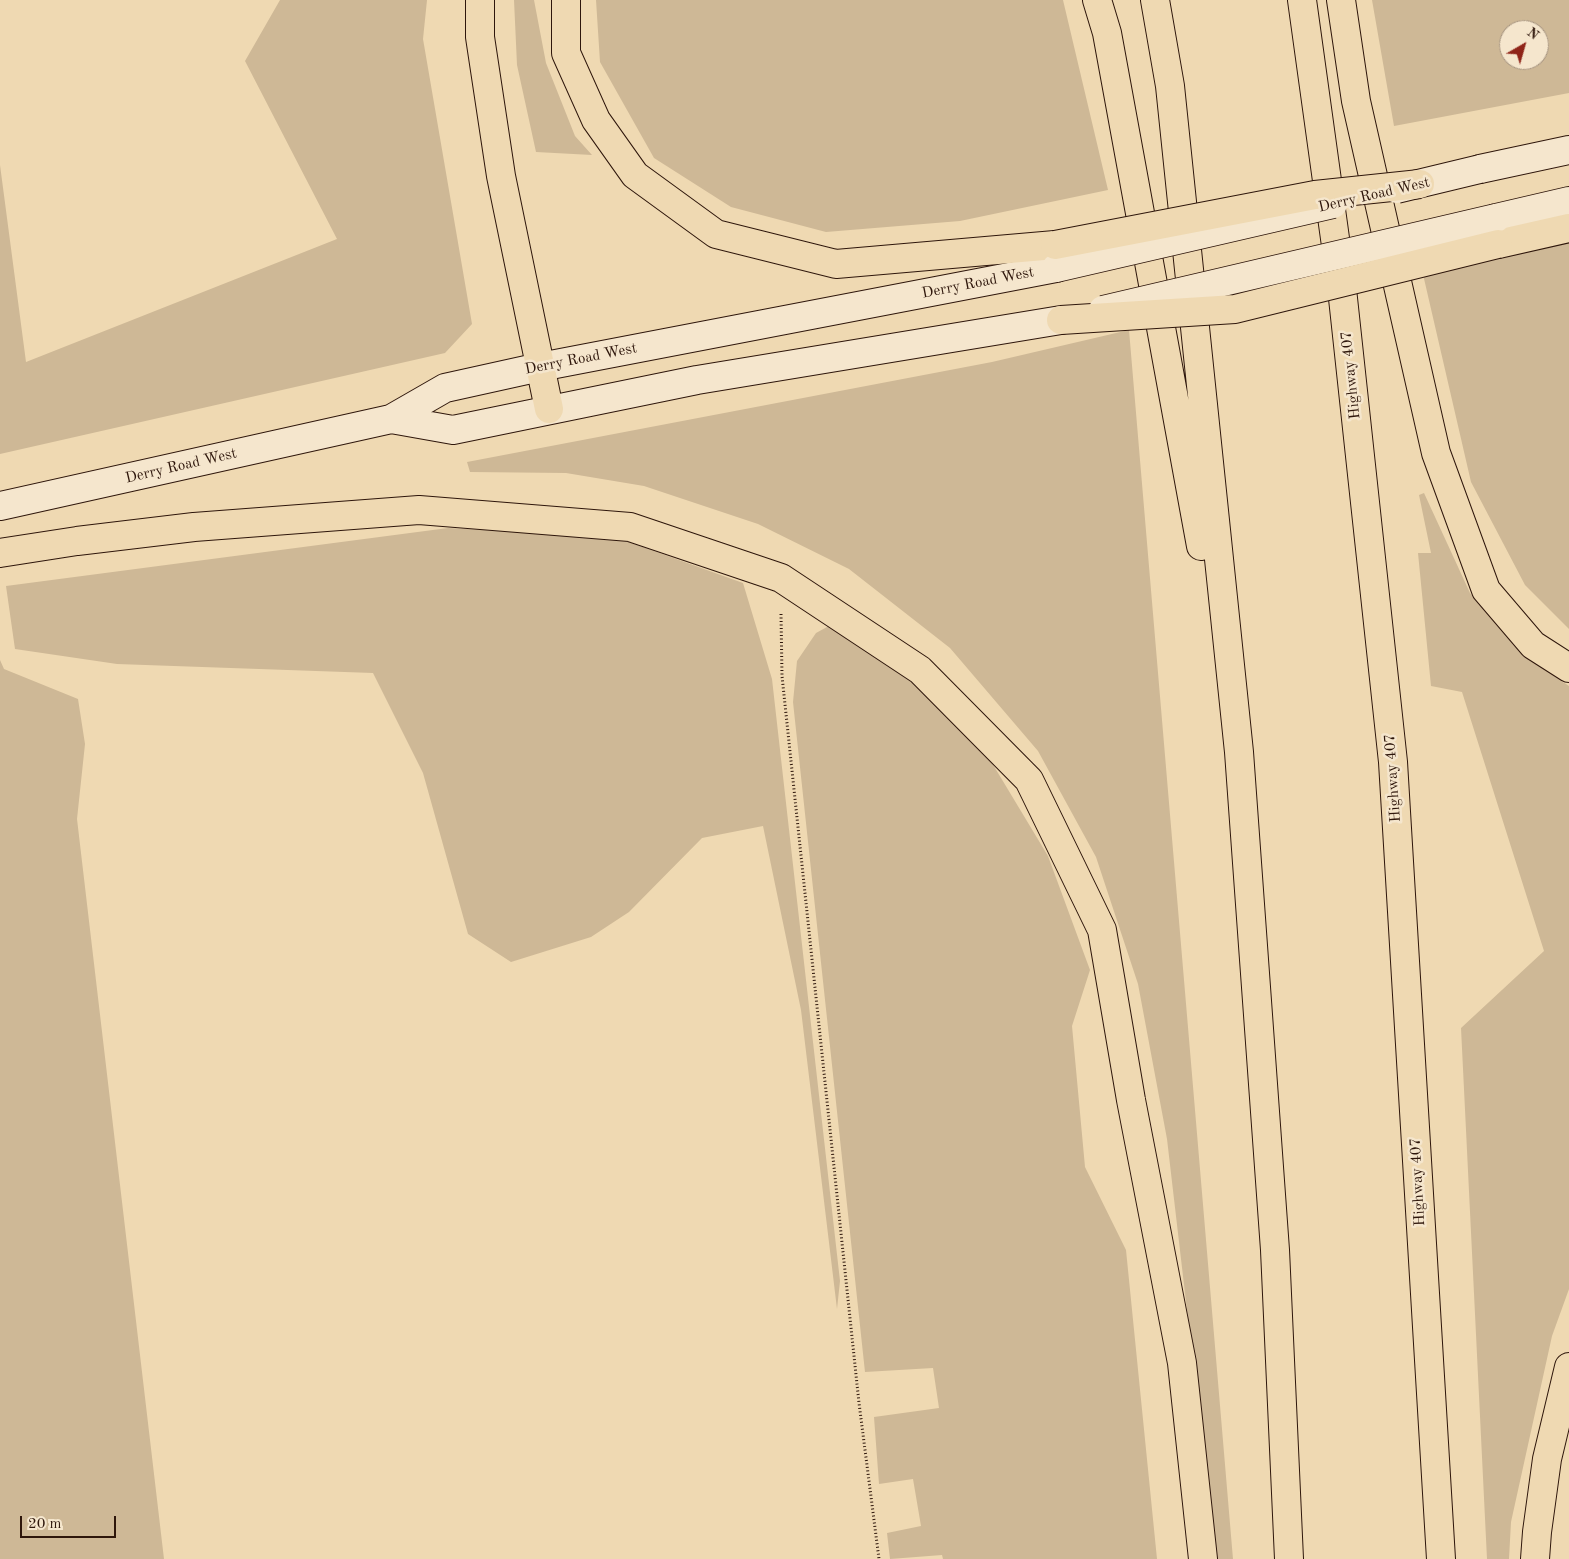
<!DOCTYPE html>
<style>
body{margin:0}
#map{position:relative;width:1569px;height:1559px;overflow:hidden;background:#efd9b2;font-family:"Old Standard TT",serif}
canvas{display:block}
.north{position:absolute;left:1499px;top:20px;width:50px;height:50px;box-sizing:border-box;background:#f5e6cd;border:1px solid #a5937f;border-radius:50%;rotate:38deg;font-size:14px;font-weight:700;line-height:20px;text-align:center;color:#2e160b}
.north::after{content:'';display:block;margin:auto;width:18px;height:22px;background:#8f2418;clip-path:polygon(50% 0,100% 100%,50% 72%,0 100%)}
.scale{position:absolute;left:20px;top:1516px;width:96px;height:22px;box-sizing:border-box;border:2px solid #2e160b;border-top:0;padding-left:6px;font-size:15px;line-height:18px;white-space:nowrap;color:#2e160b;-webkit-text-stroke:4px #f5e6cd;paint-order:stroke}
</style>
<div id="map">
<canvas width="1569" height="1559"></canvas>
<div class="north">N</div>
<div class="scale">20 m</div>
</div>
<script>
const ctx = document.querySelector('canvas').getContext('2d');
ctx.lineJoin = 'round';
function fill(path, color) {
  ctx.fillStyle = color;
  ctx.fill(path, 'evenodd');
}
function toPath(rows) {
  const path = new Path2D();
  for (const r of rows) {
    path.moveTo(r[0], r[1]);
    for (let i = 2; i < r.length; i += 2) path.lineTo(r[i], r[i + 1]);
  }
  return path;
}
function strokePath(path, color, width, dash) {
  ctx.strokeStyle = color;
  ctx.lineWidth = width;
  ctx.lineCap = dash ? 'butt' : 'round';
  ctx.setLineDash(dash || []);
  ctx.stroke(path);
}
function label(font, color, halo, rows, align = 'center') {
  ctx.font = font + ' "Old Standard TT",serif';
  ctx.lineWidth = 5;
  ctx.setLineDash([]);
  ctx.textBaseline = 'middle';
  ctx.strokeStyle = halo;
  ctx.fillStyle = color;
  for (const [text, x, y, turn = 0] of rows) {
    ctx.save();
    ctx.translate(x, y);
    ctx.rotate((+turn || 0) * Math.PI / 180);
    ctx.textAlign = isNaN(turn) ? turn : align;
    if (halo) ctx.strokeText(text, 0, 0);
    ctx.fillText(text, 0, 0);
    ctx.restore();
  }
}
fill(toPath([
 [280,0,427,0,423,39,472,324,445,353,0,454,0,165,26,362,337,239,245,61],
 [514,0,534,0,546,63,575,136,592,155,536,152,517,65],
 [596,0,1063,0,1108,190,960,221,826,232,731,207,654,158,600,62],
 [1372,0,1569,0,1569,93,1394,126],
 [1509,30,1539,30,1539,60,1509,60],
 [1569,239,1569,629,1525,585,1471,482,1422,270],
 [1129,330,1233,1559,1216,1559,1167,1139,1138,984,1096,857,1038,751,950,648,849,569,758,524,644,486,566,473,470,472,467,462,992,362],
 [1424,493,1470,593,1524,656,1569,686,1569,1289,1552,1336,1511,1522,1509,1559,1487,1559,1461,1028,1544,951,1462,692,1431,686,1418,553,1431,553,1419,495],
 [448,528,615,537,743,583,772,679,840,1281,837,1309,801,1010,763,826,702,838,629,912,591,937,511,962,468,934,423,773,373,673,117,664,15,649,6,586],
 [838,621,915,680,992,763,1048,856,1090,970,1072,1026,1085,1167,1126,1250,1157,1559,943,1559,942,1555,890,1559,887,1533,921,1526,913,1479,879,1484,874,1417,939,1408,933,1368,865,1372,793,702,797,661,816,633],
 [0,660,4,669,78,699,85,744,77,819,164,1559,0,1559]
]), '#ceb896');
const secondary = toPath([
 [1480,169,1569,150],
 [1496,218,1569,201],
 [391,419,453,430,697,380,1061,320],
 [0,506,391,419,445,388,540,367,1056,268]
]);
const motorway = toPath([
 [480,0,480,37,501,176,549,409],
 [566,0,566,53,596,120,635,175,716,234,836,264,1055,245],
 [1097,0,1107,33,1201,546],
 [1155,0,1170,86,1239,752,1275,1250,1289,1559],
 [1302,0,1342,289,1393,762,1441,1559],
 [1341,0,1356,101,1436,453,1486,590,1533,645,1569,668],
 [1498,244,1569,228],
 [0,553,77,541,194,527,419,510,630,527,781,578,920,670,1029,780,1102,930,1131,1100,1182,1363,1203,1559],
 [1535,1559,1537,1532,1547,1459,1569,1367]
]);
strokePath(secondary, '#2e160b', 30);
strokePath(motorway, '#2e160b', 30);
strokePath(toPath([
 [781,614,782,676,859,1403,879,1559]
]), '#2e160b', 3, [1, 2.5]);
strokePath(secondary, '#f5e6cd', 28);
strokePath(motorway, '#efd9b2', 28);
const secondaryBridge = toPath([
 [1397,189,1480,169],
 [1056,268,1333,204],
 [1103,310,1496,218]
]);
const motorwayBridge = toPath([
 [1055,245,1315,195,1420,184],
 [1061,320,1235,309,1498,244]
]);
strokePath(secondaryBridge, '#2e160b', 30, []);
strokePath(motorwayBridge, '#2e160b', 30, []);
strokePath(secondaryBridge, '#f5e6cd', 28);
strokePath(motorwayBridge, '#efd9b2', 28);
label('15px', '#2e160b', '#f5e6cd', [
 ["Derry Road West",1374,195,-13],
 ["Derry Road West",978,283,-11],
 ["Derry Road West",581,359,-11],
 ["Highway 407",1351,375,-96],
 ["Derry Road West",181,466,-13],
 ["Highway 407",1393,778,-94],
 ["Highway 407",1418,1182,-93]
]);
</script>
